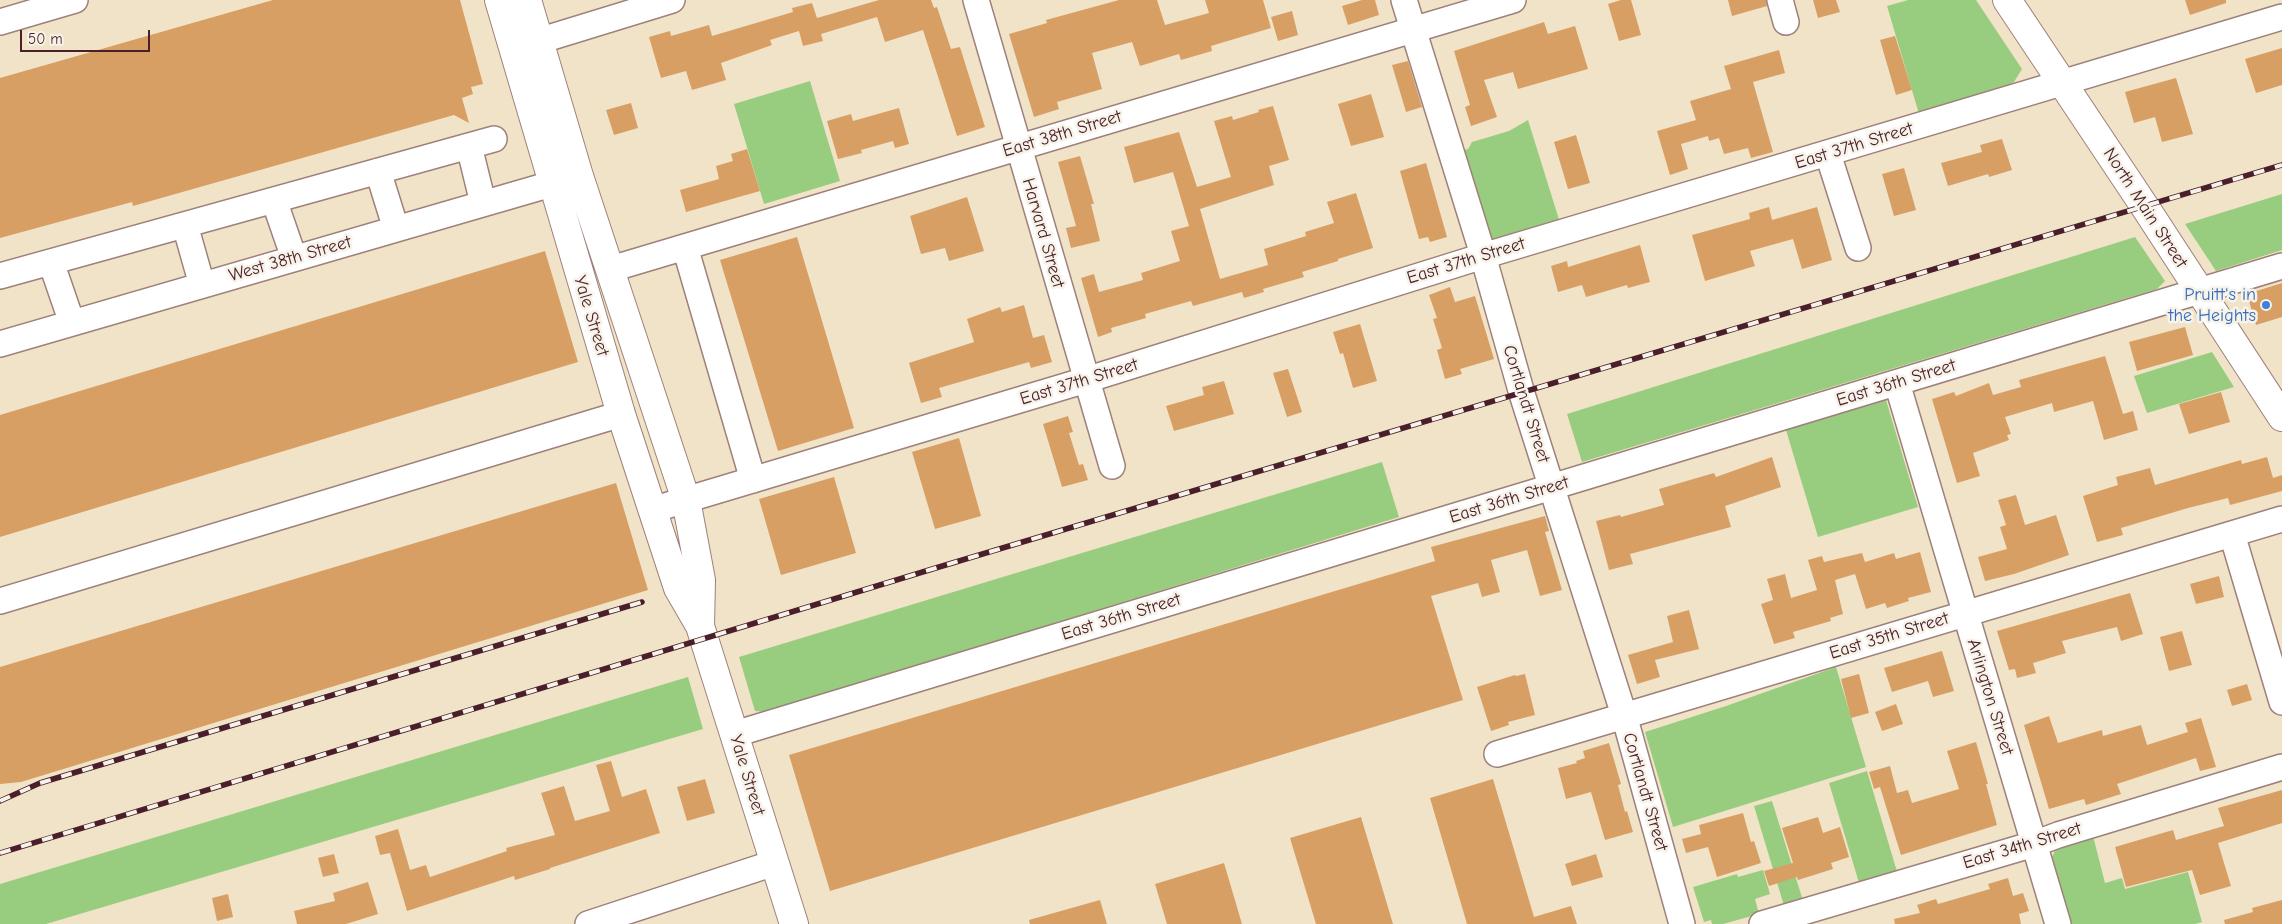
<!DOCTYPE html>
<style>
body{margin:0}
#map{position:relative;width:2282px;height:924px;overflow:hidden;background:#f1e3c8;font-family:"Comic Neue",sans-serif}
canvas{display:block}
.scale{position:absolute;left:20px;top:30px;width:130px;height:22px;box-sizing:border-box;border:2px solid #4a1f2b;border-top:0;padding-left:6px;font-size:15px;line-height:18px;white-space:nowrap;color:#4a1f2b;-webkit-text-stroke:4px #f7f3e8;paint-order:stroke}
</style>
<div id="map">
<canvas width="2282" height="924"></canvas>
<div class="scale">50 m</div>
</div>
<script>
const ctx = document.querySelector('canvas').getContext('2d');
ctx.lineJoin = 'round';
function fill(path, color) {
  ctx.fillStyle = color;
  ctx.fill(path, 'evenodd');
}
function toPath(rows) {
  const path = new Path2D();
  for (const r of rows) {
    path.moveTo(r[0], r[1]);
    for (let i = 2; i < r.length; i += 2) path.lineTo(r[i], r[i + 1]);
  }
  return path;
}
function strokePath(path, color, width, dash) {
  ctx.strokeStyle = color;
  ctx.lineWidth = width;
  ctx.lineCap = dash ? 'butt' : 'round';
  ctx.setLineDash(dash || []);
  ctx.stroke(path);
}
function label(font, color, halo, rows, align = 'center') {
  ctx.font = font + ' "Comic Neue",sans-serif';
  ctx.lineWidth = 5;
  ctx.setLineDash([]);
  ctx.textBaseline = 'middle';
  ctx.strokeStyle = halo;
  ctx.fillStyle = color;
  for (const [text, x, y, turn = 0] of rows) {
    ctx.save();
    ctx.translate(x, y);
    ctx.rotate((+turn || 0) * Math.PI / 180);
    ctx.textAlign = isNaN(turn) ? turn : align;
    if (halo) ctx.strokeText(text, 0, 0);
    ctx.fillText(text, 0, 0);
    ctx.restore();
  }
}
fill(toPath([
 [1908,0,1976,0,2022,69,2014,82,2010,84,2010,86,1919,114,1887,6],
 [810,81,840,181,764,204,734,104],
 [1528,120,1561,226,1494,245,1488,241,1460,151,1468,149,1472,142,1509,131],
 [2282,194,2282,250,2216,271,2185,224],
 [2135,237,2165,281,2157,289,1582,462,1567,414],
 [2212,352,2234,387,2147,413,2134,376],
 [1886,400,1918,507,1818,537,1786,430],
 [1382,462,1399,517,766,712,755,711,739,657],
 [1836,667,1866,767,1673,827,1645,732,1726,706],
 [688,677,703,729,46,924,0,924,0,884],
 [1867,771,1898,875,1860,886,1829,783],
 [1772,801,1804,904,1785,909,1754,806],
 [2092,832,2105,883,2122,878,2125,889,2188,872,2202,922,2195,924,2072,924,2052,857,2056,848],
 [1763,870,1770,894,1755,899,1759,914,1723,924,1712,924,1711,920,1704,922,1693,887,1737,874,1738,877]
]), '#98cd7f');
fill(toPath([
 [273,0,460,0,483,84,471,87,473,94,462,98,469,123,454,115,133,206,132,202,0,238,0,78],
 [879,0,931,0,934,8,937,7,951,49,960,47,985,127,957,136,923,30,885,42,877,17,821,34,823,41,803,46,799,31,770,40,772,45,721,63,726,80,692,90,686,71,661,78,649,37,670,31,671,36,709,25,712,36,793,12,792,8,812,3,817,18],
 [1119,0,1157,0,1165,25,1209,13,1205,0,1263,0,1271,28,1211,46,1212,51,1181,60,1179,54,1140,66,1132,42,1092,53,1102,89,1057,102,1059,109,1034,117,1009,34,1047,23,1046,20],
 [1362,0,1375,0,1379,15,1348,25,1342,6],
 [1621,0,1631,0,1641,35,1619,41,1608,4],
 [1728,0,1766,0,1767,6,1732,16],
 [1813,0,1836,0,1840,12,1818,18],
 [2185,0,2226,0,2226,3,2190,15],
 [1292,11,1298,35,1278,41,1271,17],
 [1544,22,1548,34,1575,26,1588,69,1518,89,1513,72,1484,80,1497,117,1471,126,1465,107,1470,105,1454,51],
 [1895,36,1912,90,1896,95,1880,40],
 [2282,48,2282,85,2256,93,2245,59],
 [1779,50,1785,73,1753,82,1773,152,1751,158,1748,148,1724,154,1719,138,1709,141,1708,136,1681,144,1688,169,1670,175,1657,131,1696,120,1690,101,1731,89,1724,66],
 [1408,61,1422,107,1406,112,1392,65],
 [2176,78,2193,134,2162,142,2155,117,2134,123,2125,92],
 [1371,94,1384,137,1351,146,1338,104],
 [631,103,638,128,614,135,606,110],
 [1273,106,1289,160,1269,166,1274,185,1200,209,1220,279,1268,265,1264,249,1306,236,1305,232,1334,223,1327,202,1356,193,1373,248,1338,259,1338,261,1302,272,1304,277,1263,289,1264,292,1244,298,1242,292,1193,306,1191,301,1145,314,1146,318,1111,328,1112,332,1098,337,1081,278,1094,274,1099,292,1143,280,1141,273,1180,261,1171,231,1189,226,1173,172,1134,183,1124,147,1179,132,1197,187,1231,177,1214,121,1232,116,1233,120,1259,112,1258,110],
 [899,108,909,144,895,148,893,141,861,150,862,153,838,159,827,121,851,114,853,121],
 [1576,135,1590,183,1568,189,1554,142],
 [2002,139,2012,170,1989,177,1988,174,1948,186,1941,163,1982,152,1980,145],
 [747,149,760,191,686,212,680,190,719,179,716,166,733,161,731,154],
 [1080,156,1094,204,1091,204,1100,241,1071,248,1066,228,1076,226,1058,162],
 [1426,163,1447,237,1430,242,1428,237,1419,239,1400,171],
 [1904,168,1916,210,1894,216,1882,174],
 [967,197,984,251,949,261,945,248,921,254,910,216],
 [1769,207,1772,220,1817,207,1832,260,1802,269,1793,239,1750,251,1755,266,1705,281,1692,235,1750,219,1749,213],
 [797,237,854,428,778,451,720,260],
 [1640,245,1650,282,1628,288,1627,285,1586,297,1582,285,1558,292,1551,266,1567,261,1568,267],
 [545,251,578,362,0,537,0,415],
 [2282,283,2282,317,2256,325,2247,294],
 [1450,287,1455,302,1475,296,1494,359,1460,369,1462,374,1445,379,1437,350,1442,348,1433,319,1437,318,1429,295],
 [1024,305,1033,338,1044,335,1052,362,1031,368,1029,362,939,388,942,397,921,403,909,363,974,342,967,319,1000,307,1002,312],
 [1360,324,1377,381,1353,388,1343,353,1340,354,1333,332],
 [2185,327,2193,355,2137,371,2129,342],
 [2105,356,2123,414,2133,411,2138,430,2104,440,2093,401,2054,412,2052,403,2005,417,2011,434,2007,435,2009,440,1973,453,1980,476,1957,483,1932,399,1954,392,1956,396,1989,383,1993,395,2021,387,2019,380],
 [1288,369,1302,412,1287,417,1273,373],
 [1224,381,1234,414,1174,431,1166,406,1204,395,1202,387],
 [2221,392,2230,422,2189,434,2179,404],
 [1068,416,1073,432,1069,433,1079,465,1083,464,1088,480,1062,487,1043,424],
 [959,438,981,516,935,529,912,452],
 [1772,457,1781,487,1725,506,1731,527,1630,554,1633,564,1609,570,1596,521,1620,515,1621,517,1664,505,1659,489,1714,473,1716,477],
 [2267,457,2273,478,2282,475,2282,491,2230,505,2228,498,2188,508,2121,528,2123,535,2097,542,2083,496,2118,485,2116,477,2150,468,2155,485,2241,460,2242,464],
 [834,477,856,553,781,575,759,499],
 [616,483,648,590,21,782,0,784,0,667],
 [2016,495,2025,525,2056,515,2069,555,2014,574,1985,581,1978,557,2007,549,2000,527,2006,525,1998,500],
 [1545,516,1549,531,1545,532,1562,590,1540,596,1527,550,1491,560,1500,592,1482,597,1478,583,1431,596,1463,700,830,891,789,755,1435,561,1431,547],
 [1920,552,1931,592,1908,598,1909,601,1887,608,1885,603,1866,609,1855,574,1835,580,1843,614,1830,618,1831,621,1793,632,1795,638,1774,644,1761,604,1773,600,1767,579,1785,574,1791,598,1817,590,1808,560,1822,556,1824,562,1862,553,1865,562,1894,553,1896,559],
 [2219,576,2224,597,2196,604,2190,584],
 [2130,593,2143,634,2121,641,2117,627,2062,641,2066,653,2033,663,2036,673,2017,678,2015,669,2009,670,1997,631],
 [1689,610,1699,649,1655,660,1660,677,1637,684,1628,655,1673,642,1667,616],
 [2182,631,2192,665,2169,671,2160,637],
 [1942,651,1954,691,1933,697,1928,681,1892,692,1884,668],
 [1525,674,1535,715,1508,722,1509,725,1491,731,1477,687,1515,675,1516,676],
 [1859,674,1869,713,1851,718,1841,679],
 [2247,684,2252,700,2232,706,2227,690],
 [1896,704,1903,724,1882,731,1875,712],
 [2049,716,2058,743,2102,730,2103,736,2141,725,2147,745,2188,732,2185,723,2201,718,2216,767,2200,771,2196,758,2117,784,2121,794,2086,805,2084,799,2049,809,2024,725],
 [1976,742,1988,784,1986,784,1997,825,1901,855,1880,787,1874,789,1869,772,1890,766,1897,793,1908,790,1912,803,1959,789,1947,751],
 [1609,743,1621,784,1618,785,1625,812,1627,811,1633,832,1605,840,1591,792,1566,799,1558,768,1577,763,1576,761,1585,758,1583,751],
 [611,761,622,797,646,789,660,833,550,868,550,869,515,880,514,876,407,911,390,853,380,855,375,836,398,829,410,870,426,865,430,877,507,851,506,848,555,835,541,793,564,786,575,821,610,811,596,765],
 [705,779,715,813,687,821,677,787],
 [1493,779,1534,917,1571,906,1577,924,1467,924,1430,798],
 [2282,790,2282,823,2218,843,2231,886,2200,895,2192,870,2126,887,2115,847,2173,830,2176,840,2224,826,2218,808],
 [1743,813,1751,842,1754,841,1761,863,1717,877,1708,847,1686,853,1682,839,1701,834,1699,825],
 [1361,817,1393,924,1316,924,1290,838],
 [1818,817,1823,833,1840,827,1849,857,1831,863,1833,869,1798,880,1797,877,1769,886,1764,871,1793,863,1782,828],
 [334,854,339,873,323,877,318,858],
 [1596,854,1603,877,1572,886,1565,864],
 [1224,863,1242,924,1167,924,1155,884],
 [2008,878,2013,896,2023,893,2029,911,2019,914,2021,924,1895,924,1894,919,1920,913,1917,905,1936,899,1938,904,1990,889,1988,884],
 [368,882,378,914,346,924,297,924,294,911,335,901,333,893],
 [228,894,233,917,217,921,212,898],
 [1100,900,1107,924,1030,924,1029,920],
 [2282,900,2282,924,2225,924,2224,920,2253,912,2252,908]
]), '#d89f64');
const minor = toPath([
 [976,0,1112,466],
 [1404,0,1480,245,1522,394,1624,715,1682,924],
 [1780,0,1786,22],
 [0,22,75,0],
 [519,47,672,0],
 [469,146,483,203],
 [1828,154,1858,248],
 [378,171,396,229],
 [274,200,294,258],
 [185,225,202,285],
 [685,247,753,480],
 [51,262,72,323],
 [611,269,1513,0],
 [0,276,494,139],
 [0,344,572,178],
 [1897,383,2058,924],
 [652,510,1086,380,1483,256,2282,17],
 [2232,534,2282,702],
 [0,601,621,414],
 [735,734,2282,266],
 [1497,754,2282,519],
 [588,924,774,863],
 [1762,924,2034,844,2058,835,2282,767]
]);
const major = toPath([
 [499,0,621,414,678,588,700,626,794,924],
 [527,0,579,176,686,500,701,580,700,626],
 [2007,0,2145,207,2282,417]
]);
strokePath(minor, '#9e817a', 28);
strokePath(major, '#9e817a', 30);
strokePath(minor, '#fff', 25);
strokePath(major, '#fff', 28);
const rail = toPath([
 [0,801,40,783,642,602],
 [0,853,939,567,2282,165]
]);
strokePath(rail, '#4a1f2b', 5.5);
strokePath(rail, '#f7f3e8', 4, [11]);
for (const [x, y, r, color] of [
 [2266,305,5,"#3f7fe0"]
]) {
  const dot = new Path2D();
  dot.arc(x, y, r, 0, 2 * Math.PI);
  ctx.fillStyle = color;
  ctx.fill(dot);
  strokePath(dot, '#f7f3e8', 2);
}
label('18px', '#4a1f2b', '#f7f3e8', [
 ["East 38th Street",1062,134,-17],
 ["East 37th Street",1854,146,-17],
 ["North Main Street",2145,208,57],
 ["Harvard Street",1043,233,74],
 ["West 38th Street",290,259,-16],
 ["East 37th Street",1466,261,-17],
 ["Yale Street",591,316,73],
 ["East 37th Street",1079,382,-17],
 ["East 36th Street",1896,383,-17],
 ["Cortlandt Street",1526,404,73],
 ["East 36th Street",1509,500,-17],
 ["East 36th Street",1121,617,-17],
 ["East 35th Street",1889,636,-17],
 ["Arlington Street",1990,697,73],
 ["Yale Street",747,775,73],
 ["Cortlandt Street",1645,792,74],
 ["East 34th Street",2022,846,-17]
]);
label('18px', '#366cbe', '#f7f3e8', [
 ["Pruitt's in",2256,295],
 ["the Heights",2256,316]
], 'right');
</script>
